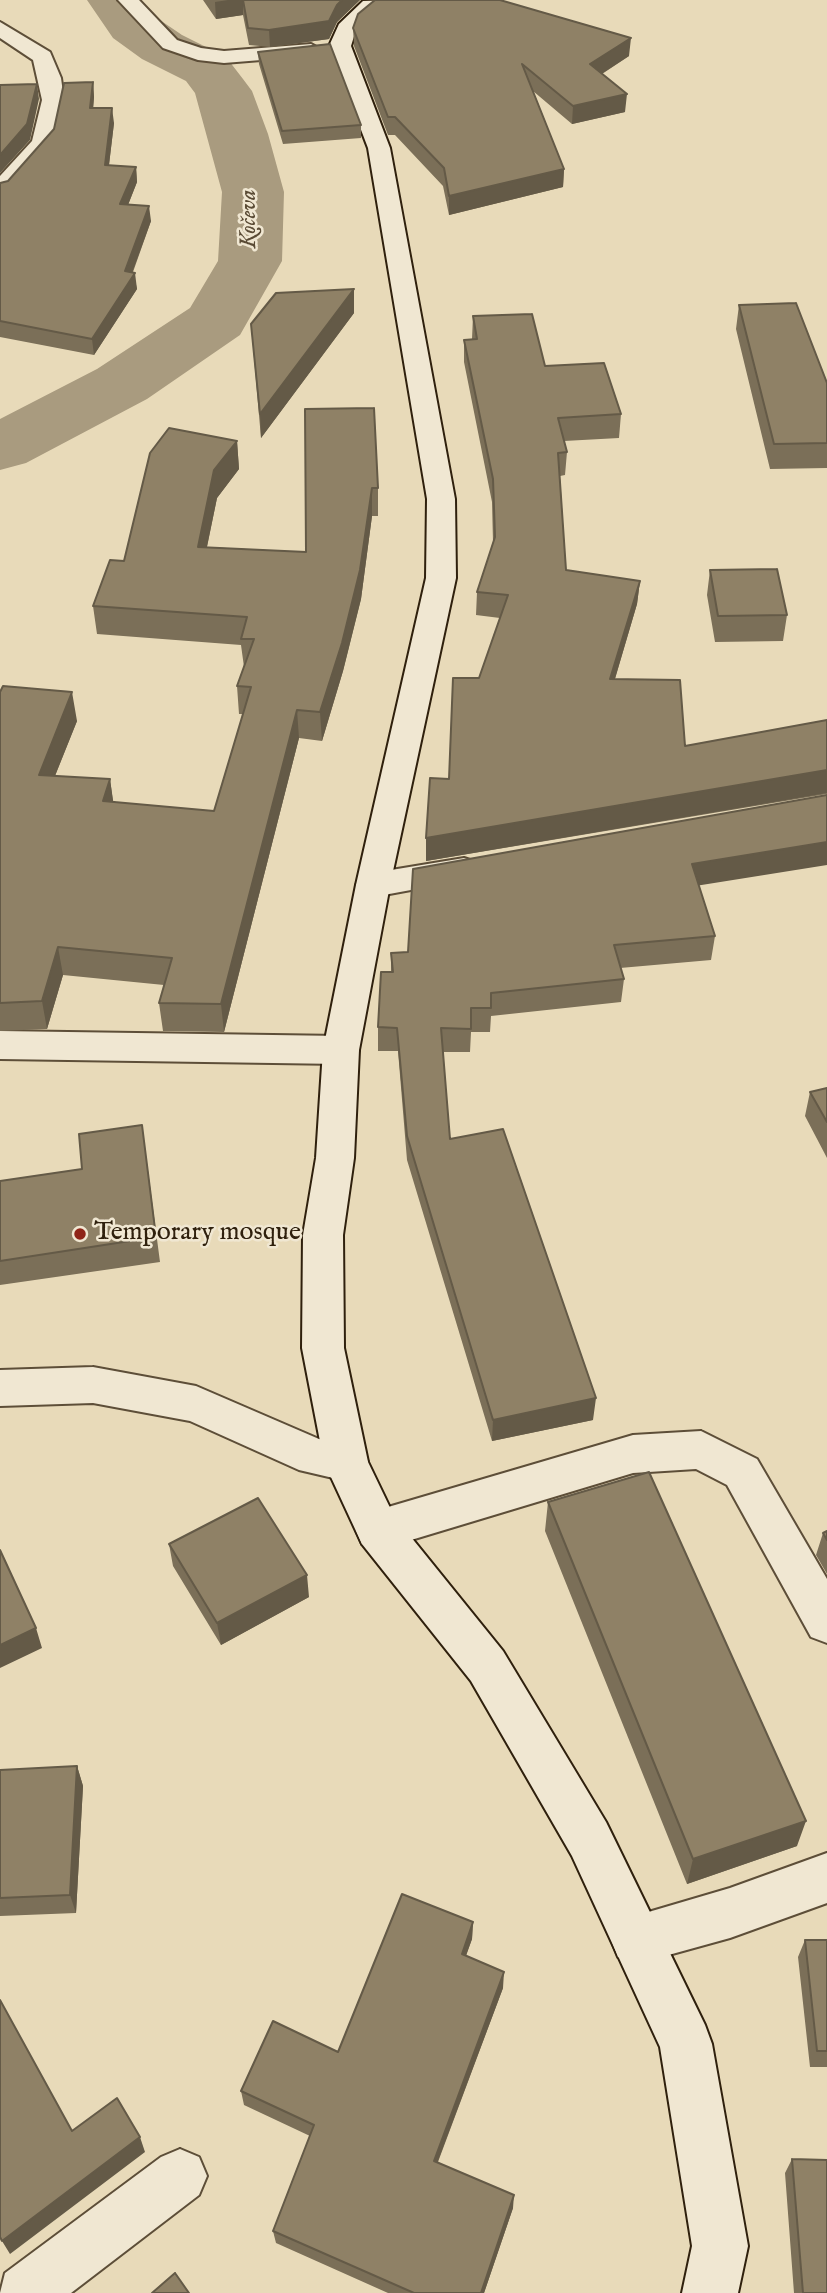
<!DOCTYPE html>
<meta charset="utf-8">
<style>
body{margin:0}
canvas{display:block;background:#e8dab9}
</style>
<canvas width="827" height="2293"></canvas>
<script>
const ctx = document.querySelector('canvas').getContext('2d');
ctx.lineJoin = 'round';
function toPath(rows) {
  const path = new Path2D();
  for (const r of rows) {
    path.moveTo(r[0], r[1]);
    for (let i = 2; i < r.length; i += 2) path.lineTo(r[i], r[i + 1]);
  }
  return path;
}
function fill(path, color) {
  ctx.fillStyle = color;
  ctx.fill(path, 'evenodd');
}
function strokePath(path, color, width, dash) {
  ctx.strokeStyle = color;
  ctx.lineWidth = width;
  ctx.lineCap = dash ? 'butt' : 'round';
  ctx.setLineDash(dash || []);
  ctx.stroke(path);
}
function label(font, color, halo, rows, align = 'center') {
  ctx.font = font + ' "IM FELL English",serif';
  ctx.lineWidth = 5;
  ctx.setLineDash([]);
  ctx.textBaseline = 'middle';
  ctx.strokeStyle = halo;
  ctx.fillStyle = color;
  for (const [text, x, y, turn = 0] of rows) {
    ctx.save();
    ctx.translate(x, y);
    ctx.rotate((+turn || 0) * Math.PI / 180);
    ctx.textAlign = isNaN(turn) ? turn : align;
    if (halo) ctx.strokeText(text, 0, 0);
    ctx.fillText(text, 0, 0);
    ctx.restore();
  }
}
fill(toPath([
 [87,0,141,0,151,14,182,35,226,57,243,79,252,91,268,134,284,192,282,261,240,335,147,399,26,463,0,470,0,419,97,369,190,308,218,261,222,192,195,93,186,81,142,59,113,38,87,0]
]), '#a99b7f');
const minor = toPath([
 [118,0,139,0,177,40,201,48,224,51,311,44,322,50,311,56,224,63,198,60,163,48,118,0],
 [0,22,50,52,61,78,64,100,54,143,8,195,0,197,0,176,32,141,42,100,33,60,0,38,0,22],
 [464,858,476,862,481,870,476,878,373,897,361,893,356,885,361,877,373,873,464,858],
 [0,1031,341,1036,354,1040,359,1050,354,1060,341,1064,0,1059,0,1031],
 [93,1367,196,1386,319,1439,361,1449,368,1462,361,1475,346,1481,299,1470,190,1421,93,1403,0,1406,0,1370,93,1367],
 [701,1431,757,1459,827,1579,827,1643,811,1637,727,1485,696,1469,633,1473,378,1550,362,1544,356,1530,362,1516,378,1510,633,1435,701,1431],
 [827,1853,827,1903,730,1938,636,1964,618,1957,611,1939,618,1921,730,1888,827,1853],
 [180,2149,199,2157,207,2176,199,2195,71,2293,0,2293,5,2273,161,2157,180,2149]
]);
const secondary = toPath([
 [392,0,356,30,351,46,390,148,455,499,456,578,390,885,359,1050,354,1158,343,1235,344,1348,368,1462,394,1516,503,1651,606,1822,705,2025,712,2044,748,2246,738,2293,682,2293,692,2246,660,2047,572,1856,471,1681,362,1544,324,1462,302,1348,303,1235,316,1158,323,1050,356,885,426,578,427,499,368,148,329,46,339,24,363,1,392,0]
]);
strokePath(minor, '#5d4e38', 4);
strokePath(secondary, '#2f200d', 4);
fill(minor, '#f0e7d2');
fill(secondary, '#f0e7d2');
fill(toPath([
 [203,0,360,0,337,22,329,39,270,47,249,45,243,15,216,19],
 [353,28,629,56,602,74,625,112,572,124,533,91,564,169,563,187,449,215,443,186,395,135,388,135,354,46],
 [258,52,361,125,361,138,283,144,259,64],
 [93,82,94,97,93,108,114,123,109,165,136,167,137,182,128,205,151,221,133,272,137,289,94,355,0,337,0,183,8,181,54,129],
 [354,289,354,313,261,438,251,324],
 [739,305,827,383,827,468,770,469,736,329],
 [473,316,545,366,621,414,619,438,564,441,567,452,565,475,560,476,566,570,640,581,637,604,615,679,685,746,827,720,827,794,426,861,426,838,449,779,479,678,500,618,476,615,477,592,493,542,492,502,464,362,464,340,472,339],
 [305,409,378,488,378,516,372,516,361,599,343,671,322,741,299,738,224,1032,163,1031,159,1003,164,985,63,975,47,1029,0,1031,0,692,77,721,55,776,110,779,113,802,214,811,243,714,239,714,237,686,244,667,241,645,97,634,93,606,124,561,237,441,239,469,217,498,207,547,306,552],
 [710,570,787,615,783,641,715,642,707,595],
 [699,886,715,936,711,960,620,968,624,979,621,1002,491,1016,490,1032,471,1032,470,1052,443,1052,450,1139,593,1420,492,1441,407,1160,398,1051,378,1051,378,1027,391,972,391,953,408,952],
 [827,1088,827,1158,805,1116,810,1092],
 [142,1125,160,1262,0,1285,0,1181,82,1169],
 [548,1502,797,1846,687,1884,545,1531],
 [827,1531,827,1574,816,1555,823,1533],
 [169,1544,309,1597,221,1645,173,1566],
 [77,1766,83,1786,76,1913,0,1916,0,1770],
 [473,1922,472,1939,466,1955,503,1988,438,2162,513,2208,484,2293,388,2293,276,2243,273,2231,310,2136,244,2105,241,2091,338,2052],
 [805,1940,827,1940,827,2067,810,2067,798,1957],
 [792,2159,827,2293,794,2293,785,2173]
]), '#7b6f58');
fill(toPath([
 [228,0,243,0,243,15,216,19,215,2],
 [342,0,360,0,337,22,329,39,270,47,269,30,337,5],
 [631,38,629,56,589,82,590,64],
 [93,82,94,97,92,123,90,108],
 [37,84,39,99,30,140,0,173,0,155],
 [627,94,625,112,572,124,573,106],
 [112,108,114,123,107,181,105,165],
 [136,167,137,182,122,220,120,204],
 [564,169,563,187,449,215,449,196],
 [149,206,151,221,129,281,135,273,137,289,94,355,92,339,125,271],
 [354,289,354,313,261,438,260,414],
 [237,441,239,469,217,498,201,575,198,547,214,470],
 [372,488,372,516,361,599,343,671,322,741,320,712],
 [640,581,637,604,608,702,610,679],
 [72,692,77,721,44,803,39,775],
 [297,710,299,738,224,1032,221,1004],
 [827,770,827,793,426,861,426,838],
 [110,779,114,807,103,801],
 [827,842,827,865,689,887,692,864],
 [58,947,63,975,47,1029,42,1001],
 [596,1398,593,1420,492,1441,493,1420],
 [307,1575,309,1597,221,1645,217,1623],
 [36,1628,42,1648,0,1668,0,1645],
 [77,1766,83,1786,76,1913,70,1895],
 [806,1821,797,1846,687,1884,693,1859],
 [473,1922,472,1939,461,1970,462,1954],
 [504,1972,503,1988,433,2174,434,2161],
 [140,2137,145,2152,10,2254,2,2241],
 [514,2195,513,2208,484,2293,481,2293]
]), '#645a47');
const building = toPath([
 [243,0,342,0,337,5,329,21,269,30,248,28,243,0],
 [375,0,500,0,631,38,590,64,627,94,573,106,522,64,564,169,449,196,444,168,395,117,388,117,353,28,358,14,375,0],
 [330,44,361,125,282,131,258,52,330,44],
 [93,82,90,108,112,108,105,165,136,167,120,204,149,206,125,271,135,273,92,339,0,321,0,183,8,181,54,129,64,83,93,82],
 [37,84,27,124,0,155,0,85,37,84],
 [354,289,260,414,251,324,276,293,354,289],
 [796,303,827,383,827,443,774,444,739,305,796,303],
 [532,314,545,366,604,363,621,414,558,418,567,452,558,453,566,570,640,581,610,679,680,680,685,746,827,720,827,770,426,838,430,778,449,779,453,678,479,678,508,595,477,592,495,537,493,479,464,340,477,339,473,316,532,314],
 [374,408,378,488,372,488,360,570,342,643,320,712,297,710,221,1004,159,1003,172,958,58,947,42,1001,0,1003,0,692,3,686,72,692,39,775,110,779,103,801,214,811,251,687,237,686,254,639,241,639,247,617,93,606,110,560,124,561,150,453,169,428,237,441,214,470,198,547,306,552,305,409,374,408],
 [777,569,787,615,718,616,710,570,777,569],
 [827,795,827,842,692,864,715,936,614,945,624,979,491,993,491,1008,471,1008,471,1029,441,1028,450,1139,503,1129,596,1398,493,1420,407,1136,397,1028,378,1027,381,972,393,972,391,953,408,952,413,869,827,795],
 [827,1088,827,1122,810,1092,827,1088],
 [142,1125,156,1237,0,1261,0,1181,82,1169,79,1134,142,1125],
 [649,1472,806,1821,693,1859,548,1502,649,1472],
 [258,1498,307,1575,217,1623,169,1544,258,1498],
 [827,1531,827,1540,823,1533,827,1531],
 [0,1550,36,1628,0,1645,0,1550],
 [77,1766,70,1895,0,1898,0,1770,77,1766],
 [402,1894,473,1922,462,1954,504,1972,434,2161,514,2195,481,2293,414,2293,273,2231,314,2125,241,2091,273,2021,338,2052,402,1894],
 [805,1940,827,1940,827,2051,817,2051,805,1940],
 [0,2000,72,2131,117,2098,140,2137,2,2241,0,2237,0,2000],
 [792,2159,827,2160,827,2293,803,2293,792,2159],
 [175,2273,189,2293,152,2293,175,2273]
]);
fill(building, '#8f8166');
strokePath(building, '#645a47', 2);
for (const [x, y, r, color] of [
 [80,1234,7,"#8f2418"]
]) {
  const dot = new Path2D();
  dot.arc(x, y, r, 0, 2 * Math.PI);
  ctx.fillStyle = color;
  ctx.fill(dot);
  strokePath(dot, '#f0e7d2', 2.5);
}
label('italic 23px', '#5a4b35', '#f0e7d2', [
 ["Kočeva",250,219,-90]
]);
label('26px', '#2f200d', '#f0e7d2', [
 ["Temporary mosque",94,1234]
], 'left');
</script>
